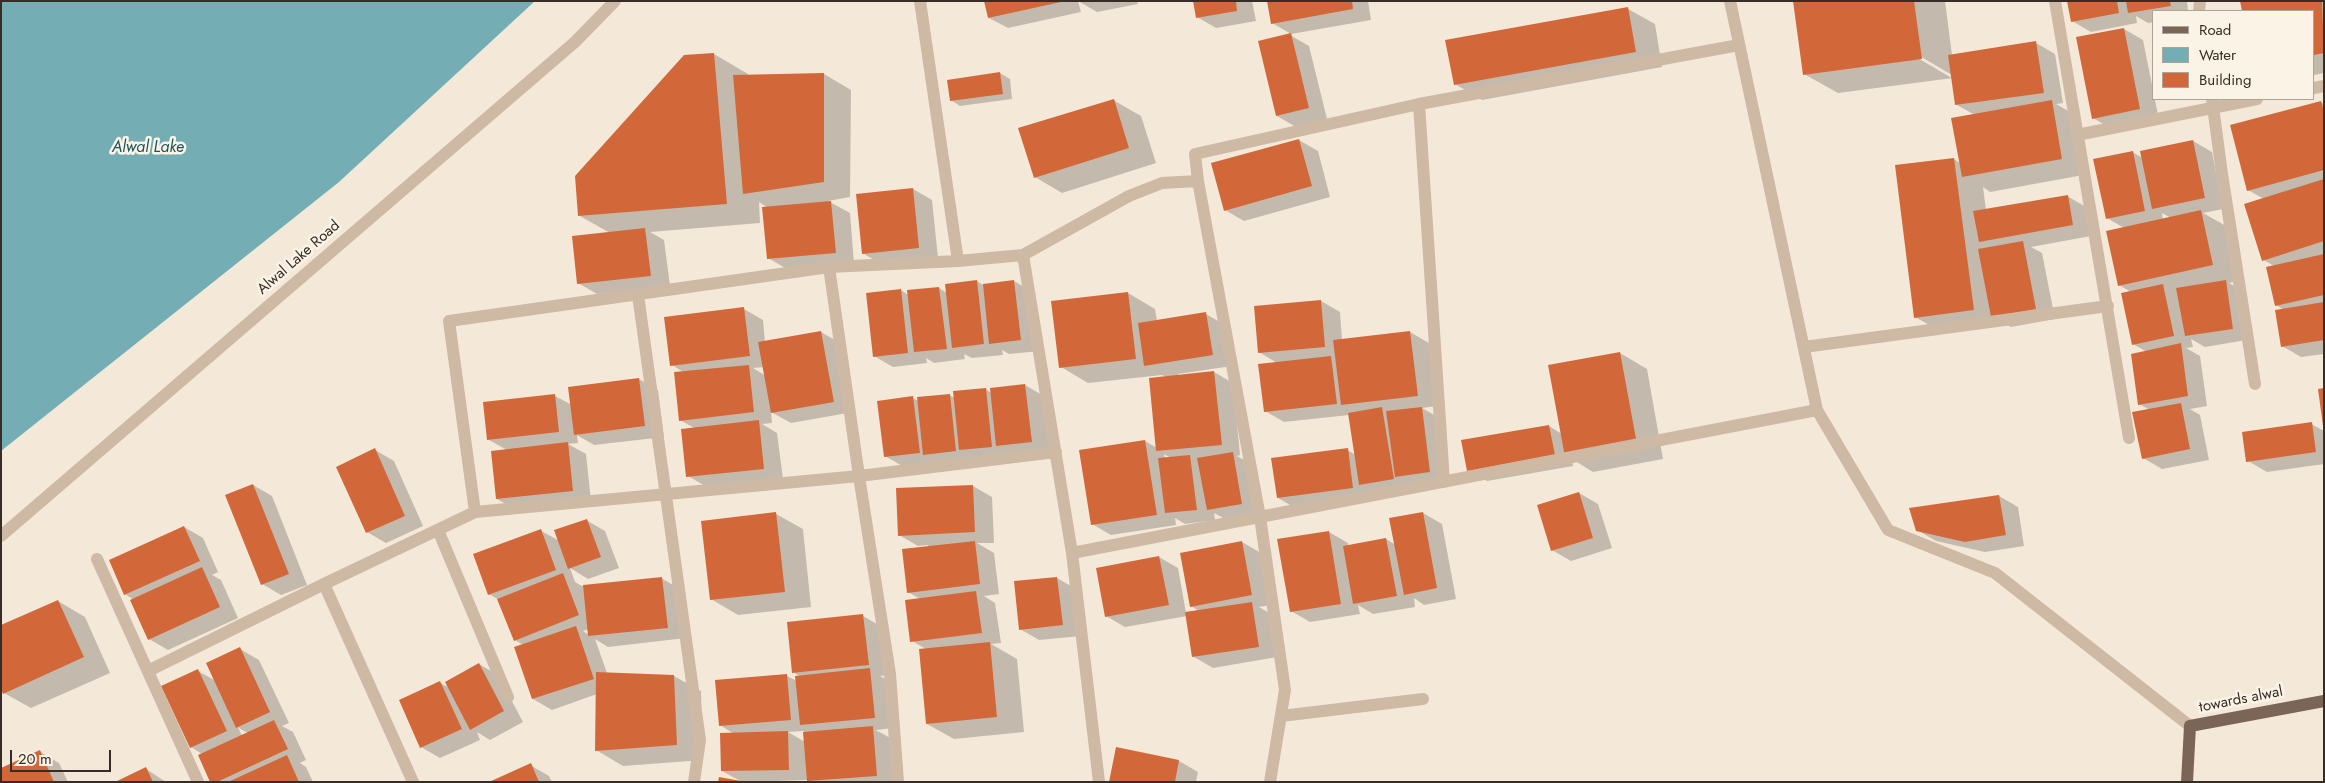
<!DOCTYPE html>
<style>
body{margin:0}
#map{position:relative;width:2325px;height:783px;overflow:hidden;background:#f4e9d9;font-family:Jost,sans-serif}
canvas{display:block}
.frame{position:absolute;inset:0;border:2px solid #382d26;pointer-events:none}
.legend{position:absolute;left:2152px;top:10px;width:162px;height:90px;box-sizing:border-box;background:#fbf3e6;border:1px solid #ada499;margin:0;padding:6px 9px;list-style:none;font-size:15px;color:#382d26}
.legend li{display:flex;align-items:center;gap:10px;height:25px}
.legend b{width:25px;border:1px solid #ada499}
.scale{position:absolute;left:10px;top:750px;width:101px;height:22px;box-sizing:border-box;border:2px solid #382d26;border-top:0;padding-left:6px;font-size:15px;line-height:18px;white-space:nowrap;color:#382d26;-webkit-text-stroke:4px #fbf3e6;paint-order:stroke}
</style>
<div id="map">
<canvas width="2325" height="783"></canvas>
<div class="frame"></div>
<ul class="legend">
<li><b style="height:6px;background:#7b6556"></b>Road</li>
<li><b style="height:14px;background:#75adb4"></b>Water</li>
<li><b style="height:14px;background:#d26839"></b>Building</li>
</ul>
<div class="scale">20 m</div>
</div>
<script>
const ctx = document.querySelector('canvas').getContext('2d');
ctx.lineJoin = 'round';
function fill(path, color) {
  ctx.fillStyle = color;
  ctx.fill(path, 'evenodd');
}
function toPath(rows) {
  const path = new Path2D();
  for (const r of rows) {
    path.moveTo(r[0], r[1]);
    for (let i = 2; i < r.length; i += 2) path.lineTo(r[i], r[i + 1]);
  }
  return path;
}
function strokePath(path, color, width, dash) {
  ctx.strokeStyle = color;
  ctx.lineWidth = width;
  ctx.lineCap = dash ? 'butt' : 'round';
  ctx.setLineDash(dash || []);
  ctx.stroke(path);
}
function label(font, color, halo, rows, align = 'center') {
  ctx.font = font + ' Jost,sans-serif';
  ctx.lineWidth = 5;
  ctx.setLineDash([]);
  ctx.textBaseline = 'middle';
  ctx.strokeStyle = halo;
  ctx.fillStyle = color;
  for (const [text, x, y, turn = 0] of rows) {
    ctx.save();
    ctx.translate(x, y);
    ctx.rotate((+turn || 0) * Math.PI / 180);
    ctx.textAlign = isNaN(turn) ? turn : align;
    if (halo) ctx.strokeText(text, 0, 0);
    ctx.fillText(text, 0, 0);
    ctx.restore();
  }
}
fill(toPath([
 [1,1,535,1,339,182,1,451]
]), '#75adb4');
fill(toPath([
 [986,1,1137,1,1138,4,1097,12,1078,1,1081,12,1008,28,989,18],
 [1194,1,1252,1,1256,21,1216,28,1197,17],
 [1268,1,1368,1,1371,20,1291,34,1272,23],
 [1794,1,1945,1,1952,55,2036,43,2055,54,2063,103,2056,104,2079,117,2089,174,1990,192,1983,187,1986,210,2067,196,2086,207,2091,236,2031,247,2042,253,2055,319,2011,327,2000,321,1942,332,1915,317,1954,159,1960,163,1975,115,1957,105,1953,78,1838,93,1804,74],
 [1918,55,1952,75,1952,78,1916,57],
 [2068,1,2187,1,2188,11,2154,11,2154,22,2148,23,2136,16,2137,23,2091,32,2072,21],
 [2242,1,2324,1,2324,73,2314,75,2314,11,2244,11],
 [1628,9,1655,24,1662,67,1482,100,1455,84],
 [2124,29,2143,40,2159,120,2112,129,2093,118],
 [1290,35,1309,46,1327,119,1296,127,1277,116],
 [714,54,748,74,748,76,824,74,851,90,850,197,828,201,850,213,854,264,787,269,768,258,768,208,759,202,760,223,650,232,664,240,670,286,597,294,578,283,610,233,580,216],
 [1000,73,1010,79,1012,99,960,106,951,100],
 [1113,100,1141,116,1156,163,1062,193,1035,177],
 [2321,102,2324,104,2324,354,2301,357,2282,346,2284,310,2276,305,2274,266,2264,260,2264,199,2248,190],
 [1299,140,1318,151,1330,197,1244,221,1225,210],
 [2193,141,2212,152,2223,209,2203,213,2228,227,2240,280,2229,283,2244,292,2252,339,2205,347,2191,339,2193,347,2186,348,2200,356,2207,406,2190,409,2200,415,2209,460,2162,469,2143,458,2150,410,2139,404,2147,352,2133,344,2131,292,2119,285,2124,228,2107,218,2132,152,2143,158],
 [2162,213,2171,218,2163,220],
 [913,189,932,200,938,258,883,265,864,254],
 [977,281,983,285,1014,281,1033,292,1040,351,1009,354,1002,350,1003,355,972,358,964,354,965,359,934,363,926,358,927,363,893,367,874,356,901,290,908,295,908,291,939,288,947,293],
 [1128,293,1155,309,1157,321,1206,314,1225,325,1232,366,1178,374,1178,376,1214,372,1233,383,1240,455,1237,456,1251,464,1260,515,1227,520,1214,513,1215,520,1185,524,1175,518,1176,525,1111,535,1092,524,1145,441,1157,448,1166,377,1162,375,1088,383,1061,367],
 [1164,454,1171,458,1165,459],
 [1321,301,1340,312,1342,340,1410,332,1429,343,1437,406,1422,408,1441,419,1449,482,1297,509,1278,498,1347,450,1356,455,1349,415,1284,422,1265,411,1277,363,1259,352],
 [744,309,763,320,765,342,821,332,840,343,853,412,791,423,771,412,772,423,762,424,777,433,783,479,707,487,688,476,696,429,680,420,685,373,672,365],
 [764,367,766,376,753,368],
 [1620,353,1647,369,1663,459,1593,472,1572,459,1573,466,1487,481,1468,470,1549,426,1562,434],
 [639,379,658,390,664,437,594,445,577,435,578,443,568,444,586,454,591,501,516,510,497,499,507,450,489,440,555,396,572,405],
 [1025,385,1044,396,1050,452,904,467,885,456,913,398,918,401,949,395,955,398,986,389,991,393],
 [2311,424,2324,431,2324,464,2267,472,2248,461],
 [375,450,394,461,423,526,386,543,367,532],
 [253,485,272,496,307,585,281,595,262,584],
 [973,486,992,497,994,543,977,543,994,553,999,594,984,596,995,603,1001,643,991,644,1017,659,1024,732,954,739,927,724,926,649,912,641,920,599,908,592,928,545,918,546,899,535],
 [1579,493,1598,504,1612,548,1571,561,1552,550],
 [1999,496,2018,507,2024,546,1985,552,1936,541,1917,530,1911,509],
 [1423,513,1442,524,1456,599,1424,605,1414,598,1415,607,1373,614,1358,605,1360,614,1310,622,1291,611,1329,532,1348,543,1348,546,1386,539,1396,545],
 [776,514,803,529,811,607,738,615,711,599],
 [586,520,605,531,619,568,588,579,570,568,575,582,582,586,661,578,680,589,686,638,608,647,595,639,607,673,674,676,701,691,703,760,623,766,596,750,597,694,552,710,533,699,523,645,515,640,499,600,489,594,541,531,560,541],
 [589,629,589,635,583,631],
 [184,527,203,538,218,572,212,575,221,580,238,618,168,650,149,639,134,600,125,594,110,561],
 [1242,542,1261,553,1271,605,1259,607,1271,614,1277,657,1213,668,1194,657,1187,616,1125,627,1106,616,1159,557,1178,568,1186,613,1199,611,1191,606],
 [1057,578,1076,589,1081,636,1039,640,1020,629],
 [58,601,85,617,110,673,31,708,4,693],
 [863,616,882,627,887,675,880,676,889,681,894,728,876,730,892,739,895,782,811,782,808,780,742,782,722,771,734,734,720,725,787,676,797,681,801,677,793,672],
 [804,731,805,742,788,732],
 [240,649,259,660,289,723,282,726,293,732,306,760,300,763,306,767,313,782,211,782,202,754,191,747,198,671,216,681],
 [238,727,242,730,248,733,242,736],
 [479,664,498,675,523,722,490,740,477,732,480,740,440,758,421,747,440,683,450,688],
 [1117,749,1179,761,1198,772,1196,782,1110,782],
 [40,752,59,763,68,782,1,782],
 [530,765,549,776,552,782,492,782],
 [146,769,166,782,118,782]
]), '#0003');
fill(toPath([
 [984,1,1061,1,1061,2,988,18],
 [1193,1,1236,1,1237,11,1196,18],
 [1267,1,1352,1,1353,9,1271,24],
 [1793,1,1914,1,1922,59,1803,75],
 [2067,1,2117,1,2119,13,2071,22],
 [2126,1,2170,1,2171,6,2128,13],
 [2240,1,2322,1,2324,53,2314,55,2314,11,2242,11],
 [1628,7,1636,52,1454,85,1445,40],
 [2124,28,2140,109,2092,119,2076,37],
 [1291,33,1309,108,1276,116,1258,41],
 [2036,41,2044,93,1955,105,1948,55],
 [714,53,727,204,578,216,575,176,684,55],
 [1000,72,1003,94,950,101,947,80],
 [824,73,824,182,743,194,733,75],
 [1114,99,1129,148,1034,178,1018,128],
 [2052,100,2062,159,1962,177,1951,118],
 [2321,101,2324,111,2324,170,2247,191,2230,125],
 [1299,139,1312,186,1224,211,1211,163],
 [2193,140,2205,198,2152,209,2140,151],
 [2133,151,2145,211,2106,219,2093,159],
 [1954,158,1974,310,1914,318,1895,165],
 [2324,179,2324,241,2262,261,2244,204],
 [913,188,919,248,862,254,856,194],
 [2068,195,2073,225,1979,242,1973,211],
 [831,201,836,253,767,259,762,207],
 [2201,210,2213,265,2118,286,2106,231],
 [645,228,651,276,577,284,572,236],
 [2023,241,2036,309,1991,317,1978,249],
 [2324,254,2324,295,2275,306,2266,267],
 [977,280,984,344,952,348,945,284],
 [1014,280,1021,340,989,344,983,284],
 [2226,280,2233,329,2185,336,2176,288],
 [2163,284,2174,336,2132,345,2121,293],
 [939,287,947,349,914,352,907,290],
 [901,289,908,353,873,357,866,293],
 [1128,292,1136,359,1059,368,1051,301],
 [1321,300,1325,347,1258,353,1254,306],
 [2324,302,2324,340,2281,347,2275,310],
 [744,307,750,356,670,366,664,317],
 [1206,312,1213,355,1144,366,1138,323],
 [821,331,834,402,771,413,758,342],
 [1410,331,1418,396,1341,405,1333,340],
 [2181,343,2188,396,2138,405,2131,354],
 [1620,352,1637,444,1565,457,1548,365],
 [1331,356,1337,404,1264,412,1258,364],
 [749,365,754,412,679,421,674,372],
 [1214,371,1222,445,1156,451,1149,378],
 [639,378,645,426,574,435,568,387],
 [1025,384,1032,442,996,446,990,388],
 [986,388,992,447,959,450,953,391],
 [2324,388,2324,426,2323,426,2318,389],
 [555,394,559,432,487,440,483,402],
 [950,394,956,451,923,455,917,397],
 [913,396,920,453,884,457,877,401],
 [2181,403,2190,449,2142,459,2132,412],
 [1382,407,1394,479,1359,485,1348,413],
 [1422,407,1430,472,1395,477,1386,411],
 [759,420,764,469,686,477,681,429],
 [2312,422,2316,452,2246,462,2242,432],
 [1549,425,1555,455,1467,471,1461,440],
 [1145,440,1157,515,1091,525,1079,450],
 [568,442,573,491,496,499,491,451],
 [375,448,405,516,366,533,336,467],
 [1348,448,1353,488,1277,498,1271,458],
 [1233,452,1242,504,1207,510,1197,458],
 [1190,455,1197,510,1165,513,1158,458],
 [253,484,289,574,261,585,225,495],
 [973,485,975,532,898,536,896,488],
 [1579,492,1593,538,1551,551,1537,505],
 [1999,495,2006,535,1965,542,1916,531,1909,508],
 [776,512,785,592,710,600,701,521],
 [1423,512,1437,588,1404,595,1389,518],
 [587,519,601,557,568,569,554,530],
 [184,526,200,561,124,595,109,560],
 [541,529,556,570,488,595,473,554],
 [1329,531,1341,604,1290,612,1277,539],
 [1386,538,1397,596,1353,604,1343,546],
 [975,541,980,584,907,593,902,549],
 [1242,541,1252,595,1190,607,1180,553],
 [1159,556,1169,605,1105,617,1096,568],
 [202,567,220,607,148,640,130,600],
 [563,573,579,615,514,641,497,599],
 [662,577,668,628,588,636,583,585],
 [1057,577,1063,625,1019,630,1014,581],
 [976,591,982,633,910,642,905,600],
 [58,600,84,657,3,694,1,689,1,625],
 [1252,602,1259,647,1192,657,1185,612],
 [863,614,869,665,792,673,787,622],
 [576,626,594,679,532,699,514,647],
 [990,642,997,717,926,724,919,649],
 [240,647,270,712,236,728,206,663],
 [479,663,504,711,470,730,445,682],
 [870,668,875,718,800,725,795,676],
 [198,669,227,731,190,748,161,686],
 [596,672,674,675,677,745,595,751],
 [787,674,791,720,719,726,715,680],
 [440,681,462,729,420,748,399,700],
 [274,720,288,749,217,782,210,782,198,755],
 [873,726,877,776,807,781,803,732],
 [788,731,789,770,721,771,720,733],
 [1116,747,1179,760,1175,782,1109,782],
 [40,750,54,782,1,782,1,768],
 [287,755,299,782,228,782],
 [531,763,539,782,489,782],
 [146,767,153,782,115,782],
 [719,777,741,781,741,782,718,782]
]), '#d26839');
strokePath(toPath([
 [920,1,958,261],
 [1730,1,1817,410,1888,530,1995,573,2190,726],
 [2055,1,2129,438],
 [2199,11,2200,1],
 [2314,88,2324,86],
 [2212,99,2222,174,2255,384],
 [1419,104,1444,482],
 [2077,135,2257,99],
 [1023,255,1072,553,1099,782],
 [829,267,958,261,1023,255,1129,196,1162,183,1198,181],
 [638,295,700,740,694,782],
 [1804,347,2108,306],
 [475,512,859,476,1056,452],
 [438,530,508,697],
 [1,536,575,42,615,1],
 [1072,553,1817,410],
 [97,559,198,782],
 [324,584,475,512,449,321,829,267,859,476,890,674,898,782],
 [148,671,324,584,413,782],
 [1281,716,1423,699],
 [1270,782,1285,690,1260,517,1198,181,1195,154,1419,104,1739,45]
]), '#cdb9a4', 12);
strokePath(toPath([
 [2187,782,2190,726,2324,701]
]), '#7b6556', 12);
label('15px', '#382d26', '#fbf3e6', [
 ["Alwal Lake Road",299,258,-41],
 ["towards alwal",2241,700,-11]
]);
label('italic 16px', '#18545d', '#fbf3e6', [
 ["Alwal Lake",148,148]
]);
</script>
